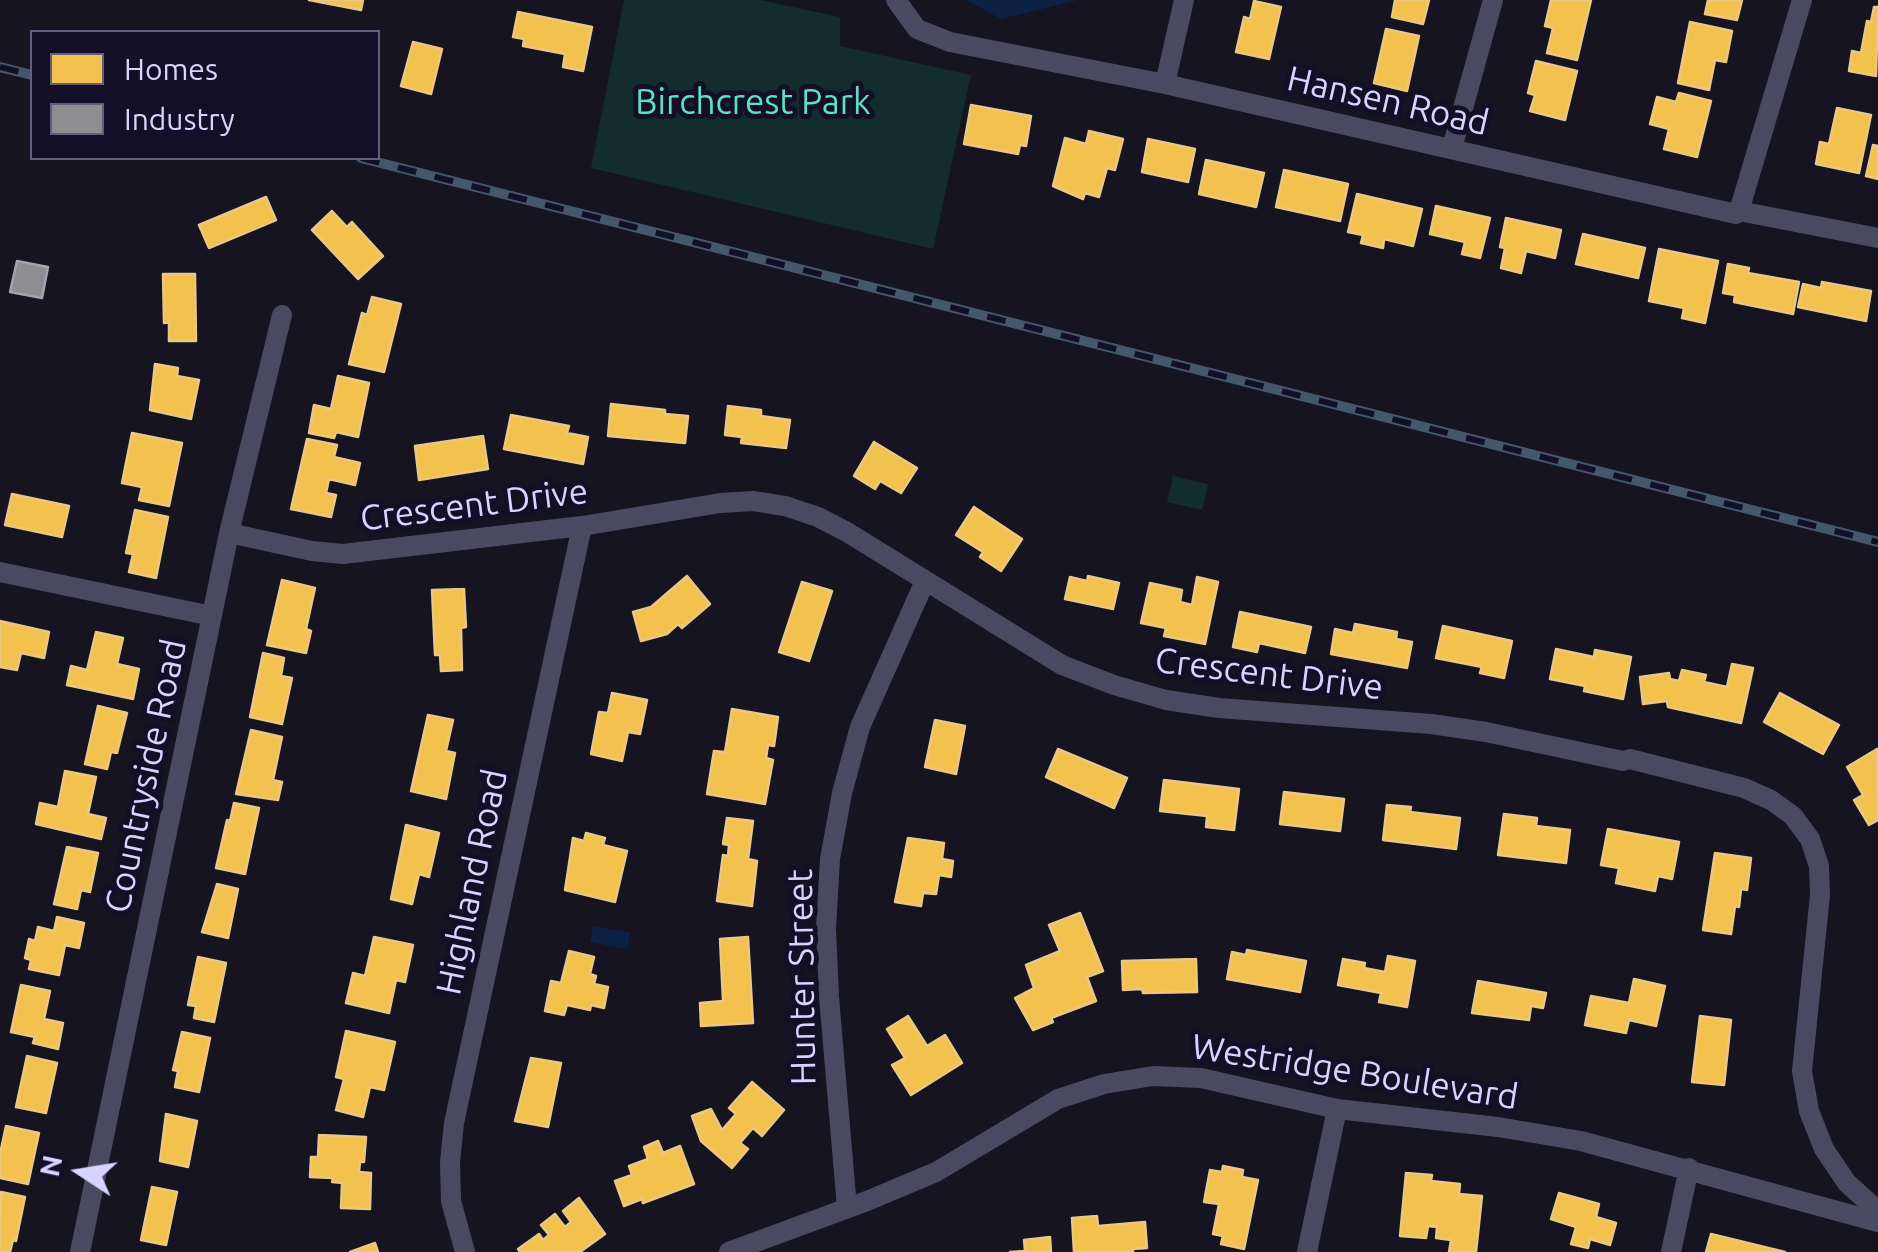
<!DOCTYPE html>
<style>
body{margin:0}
#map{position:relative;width:1878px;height:1252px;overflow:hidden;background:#161421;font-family:Ubuntu,sans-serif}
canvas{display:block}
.legend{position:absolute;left:30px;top:30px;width:350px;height:130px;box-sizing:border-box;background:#130f26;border:2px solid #625e7d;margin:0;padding:12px 18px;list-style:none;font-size:30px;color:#d9d4ff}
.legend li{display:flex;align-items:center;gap:20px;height:50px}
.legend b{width:50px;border:2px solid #625e7d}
.north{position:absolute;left:30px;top:1122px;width:100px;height:100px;-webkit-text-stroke:8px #130f26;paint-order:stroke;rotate:282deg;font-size:28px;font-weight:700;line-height:40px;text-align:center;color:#d9d4ff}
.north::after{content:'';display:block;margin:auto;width:35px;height:45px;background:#d9d4ff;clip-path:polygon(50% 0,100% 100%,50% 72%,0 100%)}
</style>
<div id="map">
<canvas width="1878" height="1252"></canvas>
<ul class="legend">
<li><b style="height:28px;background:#f2c14e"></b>Homes</li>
<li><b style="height:28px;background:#8d8d92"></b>Industry</li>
</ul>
<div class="north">N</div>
</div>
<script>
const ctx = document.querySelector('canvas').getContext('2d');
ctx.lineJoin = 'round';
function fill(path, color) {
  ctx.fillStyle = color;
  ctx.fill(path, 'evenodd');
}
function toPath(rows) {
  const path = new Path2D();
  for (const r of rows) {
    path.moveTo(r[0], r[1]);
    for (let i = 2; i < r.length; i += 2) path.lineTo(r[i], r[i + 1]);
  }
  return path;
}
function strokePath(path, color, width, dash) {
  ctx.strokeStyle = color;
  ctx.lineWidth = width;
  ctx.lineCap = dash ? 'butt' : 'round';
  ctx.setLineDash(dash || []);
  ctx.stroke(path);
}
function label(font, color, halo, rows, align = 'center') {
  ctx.font = font + ' Ubuntu,sans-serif';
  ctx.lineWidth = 10;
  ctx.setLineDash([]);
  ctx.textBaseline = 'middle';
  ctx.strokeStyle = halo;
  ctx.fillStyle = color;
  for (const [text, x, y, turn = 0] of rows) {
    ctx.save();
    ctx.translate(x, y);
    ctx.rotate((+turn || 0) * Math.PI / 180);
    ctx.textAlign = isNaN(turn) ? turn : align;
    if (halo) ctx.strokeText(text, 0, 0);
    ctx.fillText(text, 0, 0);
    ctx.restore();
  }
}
fill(toPath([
 [624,0,760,0,840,17,840,46,971,75,933,249,591,168],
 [1173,476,1208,484,1202,510,1167,502]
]), '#132c2d');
fill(toPath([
 [966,0,1078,0,1001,19],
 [593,926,630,933,627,949,590,942]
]), '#0d2144');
const homes = toPath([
 [309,0,363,0,361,10,309,0],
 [1395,0,1429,0,1423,24,1392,17,1395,0],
 [1551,0,1591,0,1577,60,1547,53,1553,28,1545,26,1551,0],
 [1708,0,1742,0,1737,20,1705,14,1708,0],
 [1254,1,1281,7,1269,59,1236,52,1244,17,1250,19,1254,1],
 [1874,7,1878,7,1876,76,1849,71,1852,51,1861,53,1867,21,1871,22,1874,7],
 [518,12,592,27,583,71,563,67,565,54,523,46,524,39,513,37,518,12],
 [1690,22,1732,31,1726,62,1715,60,1709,90,1678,83,1690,22],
 [1386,29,1419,36,1407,91,1374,83,1386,29],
 [413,42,442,49,431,94,401,86,413,42],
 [1536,61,1577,71,1565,120,1530,111,1535,95,1528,93,1536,61],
 [1679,93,1711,101,1697,157,1664,149,1669,129,1650,124,1657,97,1676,102,1679,93],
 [971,105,1031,116,1026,146,1020,145,1018,154,964,144,971,105],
 [1837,108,1871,115,1859,173,1816,164,1820,142,1829,144,1837,108],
 [1089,131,1123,139,1115,170,1107,168,1099,197,1085,193,1083,199,1053,186,1065,138,1086,144,1089,131],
 [1148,139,1195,149,1188,182,1142,172,1148,139],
 [1873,145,1878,146,1878,179,1866,176,1873,145],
 [1206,160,1264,173,1256,207,1199,194,1206,160],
 [1284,170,1348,184,1340,221,1276,207,1284,170],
 [1357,194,1422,209,1413,246,1384,239,1383,248,1361,243,1363,235,1348,232,1357,194],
 [266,197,276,220,209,248,199,225,266,197],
 [1436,206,1490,218,1480,258,1462,254,1465,242,1430,234,1436,206],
 [332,211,347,227,352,222,383,256,358,279,312,230,332,211],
 [1506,218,1561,230,1555,258,1526,251,1521,273,1501,268,1505,248,1500,247,1506,218],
 [1583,234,1645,248,1638,278,1576,264,1583,234],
 [1659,249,1718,261,1705,323,1682,318,1684,308,1649,301,1659,249],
 [1728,264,1749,268,1748,273,1799,282,1793,314,1734,302,1735,295,1723,293,1728,264],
 [163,274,195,274,196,341,169,341,169,322,164,323,163,274],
 [1822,282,1871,291,1866,321,1798,307,1803,284,1821,288,1822,282],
 [372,297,401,304,384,372,349,364,362,313,367,315,372,297],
 [155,364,178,368,177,376,199,380,191,419,150,410,155,364],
 [338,376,369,383,358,437,336,432,334,438,309,433,314,405,331,409,338,376],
 [611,404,665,410,665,414,688,416,685,443,608,436,611,404],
 [728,406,761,410,761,416,790,420,786,448,741,443,742,437,725,435,728,406],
 [511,415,569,426,567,433,588,437,583,464,504,449,511,415],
 [132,433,182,443,169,506,139,500,142,487,122,483,132,433],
 [483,436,488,469,419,480,415,446,483,436],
 [307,439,337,445,334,457,360,463,355,485,329,479,326,493,336,495,331,517,291,509,307,439],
 [874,442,917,468,901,493,880,481,875,489,854,476,874,442],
 [12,494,69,506,62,537,5,525,12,494],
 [974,507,1022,539,1001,571,980,557,983,552,956,535,974,507],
 [135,510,168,517,156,578,129,572,133,554,126,553,135,510],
 [687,576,710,604,682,628,678,624,667,634,641,641,633,612,651,607,687,576],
 [1088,576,1119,583,1113,609,1065,599,1070,577,1087,581,1088,576],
 [1197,577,1218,582,1205,644,1164,636,1166,628,1141,623,1150,583,1182,590,1180,602,1192,605,1197,577],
 [282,580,315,588,306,629,311,631,306,653,267,645,282,580],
 [802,582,832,591,809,661,779,652,802,582],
 [464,589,466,627,461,628,462,670,441,671,440,655,435,655,432,590,464,589],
 [1240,612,1311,627,1305,653,1259,643,1257,652,1233,647,1240,612],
 [0,621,49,632,44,658,21,653,17,670,0,667,0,621],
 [1355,624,1397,632,1396,639,1412,642,1407,668,1331,654,1335,629,1353,633,1355,624],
 [1443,626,1512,641,1504,678,1480,673,1482,667,1436,658,1443,626],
 [96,632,123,638,117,664,139,669,133,699,67,685,71,666,87,670,96,632],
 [1556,649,1594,657,1595,650,1631,657,1623,699,1584,691,1585,686,1550,679,1556,649],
 [263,653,284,658,281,676,292,678,282,724,250,717,263,653],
 [1732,664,1753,668,1741,723,1668,707,1667,701,1643,704,1640,677,1669,673,1670,679,1679,681,1682,670,1706,675,1704,682,1727,687,1732,664],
 [612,693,647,700,640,734,628,732,622,761,591,754,599,712,608,713,612,693],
 [1780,693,1839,725,1823,754,1764,722,1780,693],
 [98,706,127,713,117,753,111,752,107,769,85,764,98,706],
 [732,709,778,717,774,746,768,745,766,758,773,760,765,804,707,794,714,751,725,752,732,709],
 [428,715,453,720,446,751,455,753,446,799,411,791,428,715],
 [935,720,965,726,956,774,925,767,935,720],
 [251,730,282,737,273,780,282,782,278,800,236,794,251,730],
 [1058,749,1127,778,1114,808,1046,777,1058,749],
 [1877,749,1878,820,1869,825,1854,800,1863,795,1847,767,1877,749],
 [65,771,96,777,88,814,106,818,101,839,36,824,40,803,58,807,65,771],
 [1164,780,1239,789,1234,830,1206,827,1207,816,1160,811,1164,780],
 [1284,792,1344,799,1340,831,1280,824,1284,792],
 [234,803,259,808,245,874,216,868,227,820,230,821,234,803],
 [1387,805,1411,807,1410,812,1460,818,1456,849,1383,840,1387,805],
 [1504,814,1537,818,1536,826,1570,830,1566,863,1498,855,1504,814],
 [727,818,753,821,748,859,757,861,752,906,717,901,723,855,728,856,729,845,723,844,727,818],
 [406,825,439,833,429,877,419,874,412,904,391,899,406,825],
 [1608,829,1679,842,1672,879,1658,876,1655,891,1616,883,1619,868,1601,865,1608,829],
 [586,833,605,838,603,845,627,851,615,902,565,890,573,838,584,841,586,833],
 [908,838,944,843,942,859,953,861,951,877,939,875,936,894,923,893,921,906,895,902,908,838],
 [67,847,98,853,90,892,81,890,77,909,54,904,67,847],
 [1715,853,1751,858,1747,890,1741,889,1739,907,1735,906,1731,934,1703,930,1715,853],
 [217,884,238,889,228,938,202,932,217,884],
 [1080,913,1103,971,1087,977,1096,1001,1051,1018,1053,1022,1033,1030,1015,998,1034,988,1026,965,1060,951,1049,925,1080,913],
 [57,917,84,923,79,948,65,945,59,975,29,969,31,960,25,958,29,939,35,941,38,927,54,931,57,917],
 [374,937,413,945,405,982,396,980,389,1013,346,1003,353,973,365,976,374,937],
 [748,937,753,1023,701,1026,700,1003,723,1001,720,939,748,937],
 [1247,950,1306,961,1300,992,1227,979,1232,952,1246,955,1247,950],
 [569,951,594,957,590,974,596,976,594,984,608,987,604,1008,591,1005,590,1010,567,1005,564,1015,545,1011,551,981,561,983,569,951],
 [1388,956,1415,961,1407,1007,1379,1002,1381,993,1338,985,1343,959,1365,963,1364,968,1385,972,1388,956],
 [198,957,226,963,214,1022,194,1018,196,1006,188,1005,198,957],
 [1196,959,1197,992,1143,993,1142,989,1123,990,1122,961,1196,959],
 [1634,979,1665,986,1656,1026,1629,1020,1626,1033,1585,1025,1591,996,1629,1003,1634,979],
 [1478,981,1546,993,1543,1008,1531,1006,1529,1020,1472,1013,1478,981],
 [21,985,50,991,44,1019,63,1023,58,1049,33,1043,35,1037,11,1032,21,985],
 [908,1016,927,1046,945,1035,962,1063,911,1095,892,1065,905,1058,887,1029,908,1016],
 [1700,1016,1731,1020,1724,1085,1692,1082,1700,1016],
 [346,1031,395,1042,384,1090,370,1087,363,1117,336,1110,344,1079,336,1077,346,1031],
 [182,1032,210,1038,199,1092,175,1087,178,1071,173,1070,182,1032],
 [27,1056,57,1063,46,1113,16,1107,27,1056],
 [531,1058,561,1063,548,1127,515,1121,531,1058],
 [752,1082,784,1110,762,1136,753,1128,740,1143,748,1149,732,1168,701,1141,692,1116,711,1109,722,1130,736,1114,729,1108,752,1082],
 [166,1114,197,1121,188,1167,160,1161,166,1114],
 [6,1126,39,1133,28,1184,0,1178,0,1154,6,1126],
 [319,1135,366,1137,364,1162,360,1162,359,1172,371,1173,370,1209,341,1208,342,1183,332,1182,333,1178,310,1177,311,1157,318,1157,319,1135],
 [658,1141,663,1153,680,1146,694,1184,643,1203,642,1199,624,1206,615,1181,632,1175,629,1166,648,1159,644,1147,658,1141],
 [1223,1166,1243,1170,1242,1177,1258,1180,1244,1249,1221,1244,1223,1236,1213,1234,1219,1204,1204,1202,1210,1170,1222,1172,1223,1166],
 [1406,1173,1432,1175,1431,1181,1460,1184,1459,1194,1482,1196,1476,1252,1449,1252,1451,1240,1436,1238,1437,1227,1428,1226,1426,1238,1400,1236,1406,1173],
 [152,1187,177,1192,166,1245,141,1240,152,1187],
 [1,1192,25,1197,16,1241,13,1240,10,1252,0,1252,1,1192],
 [1559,1193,1599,1204,1596,1217,1616,1223,1610,1245,1590,1239,1588,1248,1571,1244,1576,1227,1551,1219,1559,1193],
 [579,1198,605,1234,580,1252,520,1252,518,1249,539,1234,543,1240,549,1235,541,1225,555,1214,565,1227,571,1222,563,1211,579,1198],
 [1097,1216,1098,1226,1145,1222,1147,1248,1133,1249,1133,1252,1074,1252,1072,1218,1097,1216],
 [1711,1234,1785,1252,1706,1252,1711,1234],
 [1050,1237,1051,1252,1010,1252,1025,1251,1024,1240,1050,1237],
 [375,1243,378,1252,350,1252,375,1243]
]);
fill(homes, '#f2c14e');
strokePath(homes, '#eac783', 2.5);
const industry = toPath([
 [17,261,48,267,42,298,10,292,17,261]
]);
fill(industry, '#8d8d92');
strokePath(industry, '#a4a2b3', 2.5);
strokePath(toPath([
 [896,0,917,29,950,42,1165,84,1736,214,1739,211,1878,238],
 [1165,84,1184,0],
 [1452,148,1493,0],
 [1739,211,1802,0],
 [229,533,312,551,343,554,582,526,720,503,753,501,785,506,818,517,847,532,1062,665,1114,685,1166,700,1219,708,1431,724,1486,732,1623,761,1630,759,1744,788,1771,800,1793,816,1810,839,1819,866,1820,895,1802,1071,1809,1111,1824,1149,1847,1183,1878,1211],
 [0,572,212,616],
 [847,1208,829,997,826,929,830,859,842,793,860,727,925,581],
 [80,1252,229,533,282,315],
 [465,1252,451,1201,450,1162,454,1123,582,526],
 [729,1252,867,1201,936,1172,1058,1099,1104,1084,1153,1076,1201,1078,1337,1109,1498,1127,1581,1141,1878,1222],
 [1307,1252,1337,1109],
 [1671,1252,1689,1168]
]), '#4a4962', 20);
const rail = toPath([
 [0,67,32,75],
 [361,158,1878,542]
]);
strokePath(rail, '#43596b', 10);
strokePath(rail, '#130f26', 6, [19]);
label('35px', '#d9d4ff', '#130f26', [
 ["Hansen Road",1388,101,13],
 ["Crescent Drive",474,505,-7],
 ["Crescent Drive",1269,674,7],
 ["Countryside Road",146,776,-78],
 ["Highland Road",472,882,-78],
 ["Hunter Street",802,977,-91],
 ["Westridge Boulevard",1355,1072,9]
]);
label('35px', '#5fe0c0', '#130f26', [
 ["Birchcrest Park",753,102]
]);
</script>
